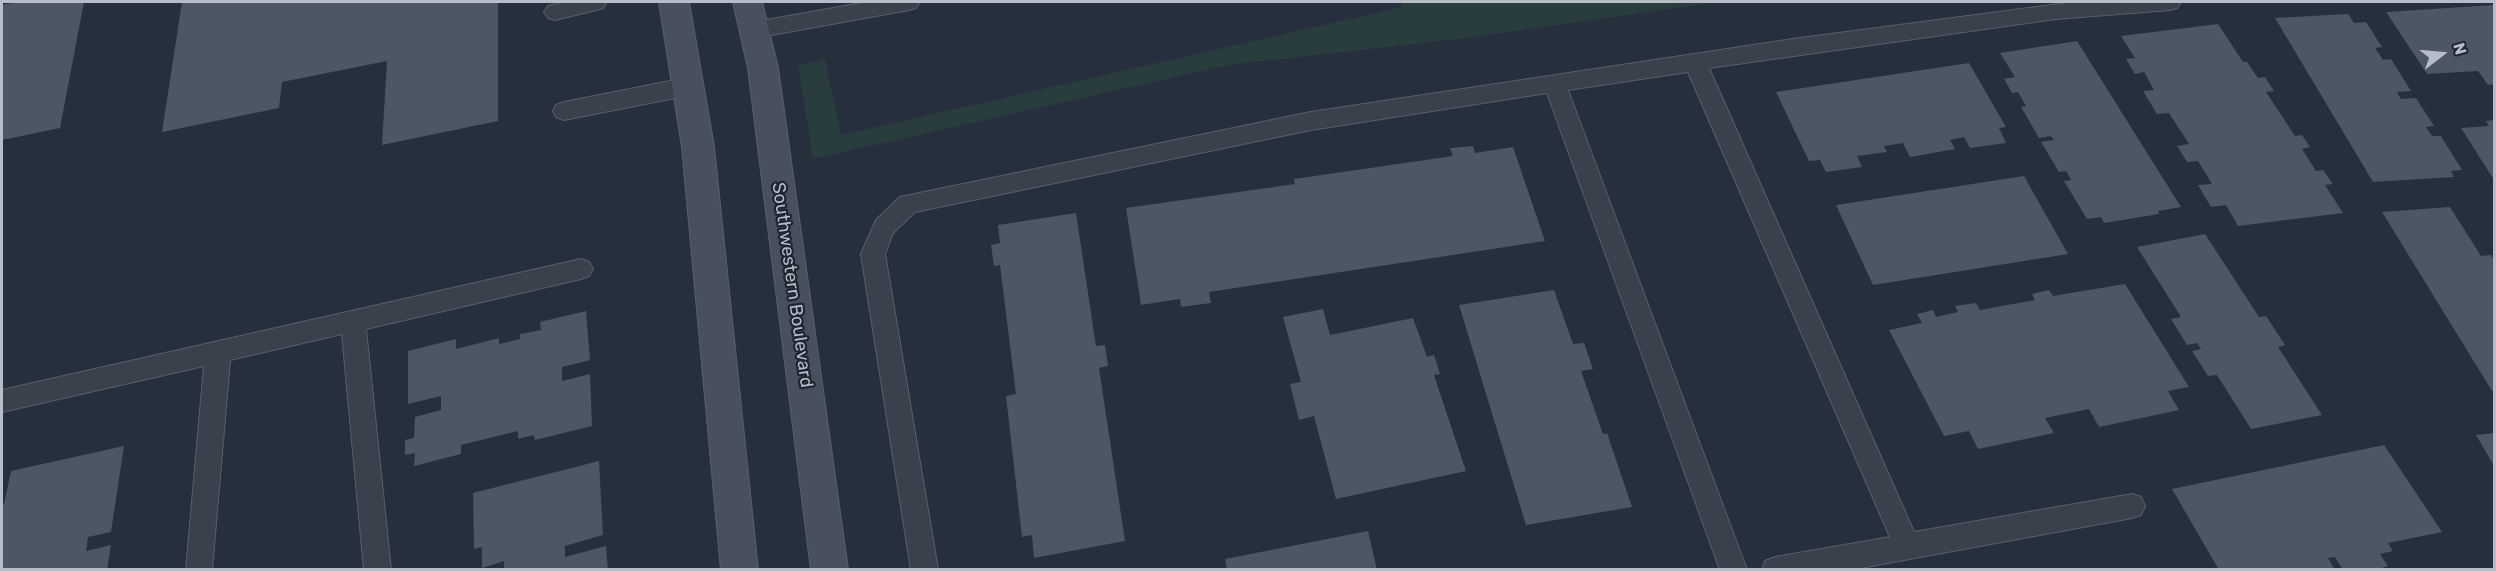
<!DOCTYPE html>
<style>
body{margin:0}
#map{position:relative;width:2496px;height:571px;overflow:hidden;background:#262f3c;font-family:Rubik,sans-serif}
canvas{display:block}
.frame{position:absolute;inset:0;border:3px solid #b6bcc8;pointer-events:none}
.north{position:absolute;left:2412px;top:24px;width:60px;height:60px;-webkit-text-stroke:4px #1f2632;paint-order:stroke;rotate:74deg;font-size:16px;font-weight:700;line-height:24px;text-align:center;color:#b6bcc8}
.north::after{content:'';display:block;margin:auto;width:21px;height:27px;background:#b6bcc8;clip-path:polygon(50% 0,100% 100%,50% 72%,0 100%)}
</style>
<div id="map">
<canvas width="2496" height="571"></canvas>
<div class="frame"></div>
<div class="north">N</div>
</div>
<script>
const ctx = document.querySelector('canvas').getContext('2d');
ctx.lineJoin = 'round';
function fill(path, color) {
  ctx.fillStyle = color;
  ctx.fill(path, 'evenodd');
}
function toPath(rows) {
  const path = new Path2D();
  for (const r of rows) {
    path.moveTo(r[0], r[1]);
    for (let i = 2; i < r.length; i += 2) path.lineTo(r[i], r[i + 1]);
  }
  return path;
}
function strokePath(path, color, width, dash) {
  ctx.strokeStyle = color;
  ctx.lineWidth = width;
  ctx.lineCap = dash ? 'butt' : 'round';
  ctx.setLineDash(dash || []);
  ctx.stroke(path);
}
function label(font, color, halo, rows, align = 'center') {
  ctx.font = font + ' Rubik,sans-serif';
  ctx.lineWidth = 4.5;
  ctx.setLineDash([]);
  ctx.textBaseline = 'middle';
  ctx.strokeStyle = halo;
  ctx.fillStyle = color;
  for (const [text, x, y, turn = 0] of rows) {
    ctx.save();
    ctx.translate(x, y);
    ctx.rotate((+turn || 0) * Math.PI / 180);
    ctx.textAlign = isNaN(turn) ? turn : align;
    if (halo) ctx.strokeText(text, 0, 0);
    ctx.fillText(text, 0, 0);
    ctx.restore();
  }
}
fill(toPath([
 [1400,2,1719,2,1459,39,1229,65,813,159,798,65,825,59,841,135,1402,7]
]), '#293c3e');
fill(toPath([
 [18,2,84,2,60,128,2,140,2,5],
 [182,2,498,2,498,121,382,145,387,61,282,82,279,108,162,132],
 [2494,5,2494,84,2488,85,2478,71,2427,74,2386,12],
 [2348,14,2354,23,2366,22,2382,47,2375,48,2383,60,2391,59,2411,91,2397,92,2401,99,2416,98,2434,126,2426,127,2432,136,2441,136,2462,170,2451,171,2454,177,2373,182,2275,18],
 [2218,24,2243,62,2247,62,2258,78,2265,77,2274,91,2266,92,2295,136,2302,135,2310,147,2302,149,2316,171,2323,170,2333,184,2325,185,2343,213,2238,226,2226,205,2211,207,2198,185,2212,184,2198,161,2187,162,2177,146,2189,144,2169,113,2157,114,2143,91,2154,90,2144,72,2135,74,2126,59,2135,58,2121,36],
 [2077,41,2181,207,2158,211,2159,214,2104,223,2101,217,2087,219,2064,181,2071,180,2066,171,2059,172,2041,142,2054,140,2051,136,2039,138,2021,107,2026,106,2018,92,2012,93,2004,79,2015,77,2000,53],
 [1969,63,2006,127,1999,128,2006,143,1970,148,1964,137,1950,140,1955,149,1910,157,1903,143,1884,146,1887,152,1857,156,1862,167,1826,172,1820,160,1809,161,1776,92],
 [2494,120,2494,180,2461,128,2489,126,2486,121],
 [1473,146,1475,153,1513,147,1545,241,1209,292,1211,303,1181,307,1180,299,1141,305,1126,208,1295,184,1294,179,1453,156,1450,148],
 [2024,176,2068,254,1873,285,1836,205],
 [2450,207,2481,256,2491,255,2494,261,2494,391,2492,391,2382,212],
 [1076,213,1096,346,1105,345,1108,366,1099,368,1125,541,1034,558,1032,535,1022,537,1006,396,1016,394,1000,265,994,266,991,245,1000,243,998,225],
 [2205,234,2259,317,2266,316,2285,345,2278,347,2322,415,2251,429,2217,375,2208,376,2192,351,2201,349,2197,343,2187,345,2171,319,2181,317,2137,247],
 [2125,284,2189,387,2168,391,2179,410,2099,427,2089,409,2045,418,2054,433,1978,449,1969,431,1944,436,1889,330,1922,323,1917,314,1933,310,1936,317,1958,312,1955,306,1976,303,1980,310,2035,300,2032,294,2049,290,2053,296],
 [1554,290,1573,344,1584,343,1593,369,1581,371,1603,434,1607,433,1632,507,1526,525,1459,305],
 [1323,309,1330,335,1413,318,1427,357,1434,355,1440,374,1434,375,1466,471,1336,499,1314,416,1299,420,1290,384,1301,382,1283,317],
 [586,311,590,360,562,367,562,381,590,374,592,426,535,440,534,435,518,439,518,431,461,445,461,454,414,466,415,453,405,455,405,440,414,438,415,417,441,410,441,396,408,404,408,351,456,339,456,349,499,338,499,344,520,339,520,334,541,330,540,322],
 [2494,433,2494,466,2476,435],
 [2384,445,2442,532,2388,543,2393,551,2380,554,2388,566,2375,570,2343,570,2335,557,2328,558,2335,570,2219,570,2172,489],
 [124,446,111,532,88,537,86,551,111,545,107,570,2,570,2,505,4,504,11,471],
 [599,461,603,535,565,546,565,557,606,546,608,570,504,570,504,561,482,568,482,547,474,549,473,493],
 [1368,531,1377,570,1227,570,1225,559]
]), '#4c5665');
const lane = toPath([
 [565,2,607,2,603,8,596,10,555,20,548,18,544,12,548,6,565,2],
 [867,2,920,2,916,8,909,10,755,38,747,36,744,30,747,24,755,22,867,2],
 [2074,2,2181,2,2177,8,2170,10,2056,19,1709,68,1914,532,2132,494,2141,497,2145,506,2141,515,2132,518,1850,570,1762,570,1765,561,1775,557,1890,537,1688,72,1568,90,1747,570,1720,570,1547,93,1311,130,915,212,893,233,885,254,938,570,911,570,861,254,876,220,900,197,1311,112,1793,39,2074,2],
 [690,77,698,80,701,86,698,92,690,95,564,120,556,117,553,111,556,105,564,102,690,77],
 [581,259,589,262,593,269,589,276,581,279,366,329,391,570,364,570,342,334,230,360,212,570,186,570,204,366,2,412,2,390,581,259]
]);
const secondary = toPath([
 [659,2,689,2,714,147,758,570,721,570,682,147,659,2],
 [733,2,762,2,778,68,848,570,811,570,748,68,733,2]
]);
strokePath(lane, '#585f6b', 2);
strokePath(secondary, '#585f6b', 2);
fill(lane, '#3a414d');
fill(secondary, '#48505f');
label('18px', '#b6bcc8', '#1f2632', [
 ["Southwestern Boulevard",792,285,82]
]);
</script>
